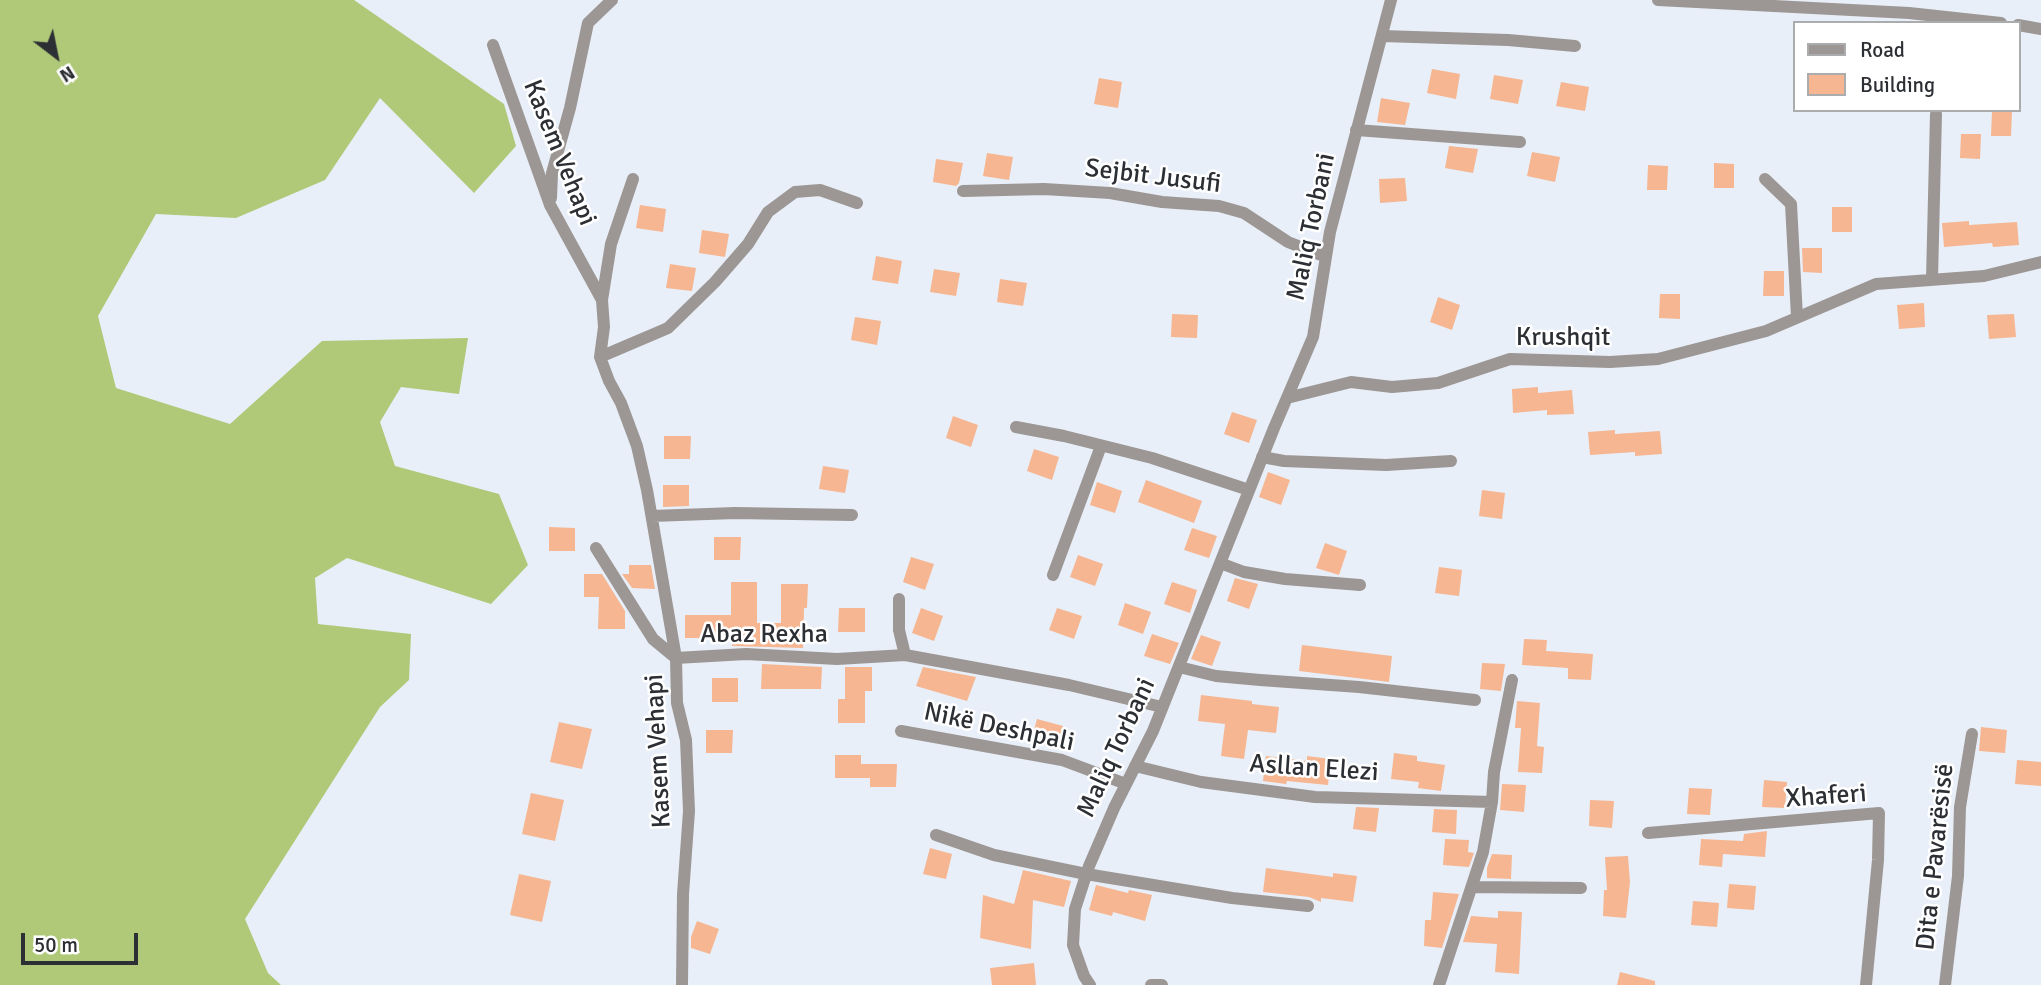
<!DOCTYPE html>
<meta charset="utf-8">
<style>
body{margin:0}
#map{position:relative;width:2041px;height:985px;overflow:hidden;background:#e8eff9;font-family:Signika,sans-serif}
canvas{display:block}
.legend{position:absolute;left:1793px;top:21px;width:228px;height:91px;box-sizing:border-box;background:#fff;border:2px solid #abacad;margin:0;padding:9px 12px;list-style:none;font-size:21px;color:#2c2f33}
.legend li{display:flex;align-items:center;gap:14px;height:35px}
.legend b{width:35px;border:2px solid #abacad}
.north{position:absolute;left:21px;top:21px;width:70px;height:70px;-webkit-text-stroke:5px #fff;paint-order:stroke;rotate:148deg;font-size:19px;font-weight:700;line-height:28px;text-align:center;color:#2c2f33}
.north::after{content:'';display:block;margin:auto;width:24px;height:32px;background:#2c2f33;clip-path:polygon(50% 0,100% 100%,50% 72%,0 100%)}
.scale{position:absolute;left:21px;top:933px;width:117px;height:32px;box-sizing:border-box;border:4px solid #2c2f33;border-top:0;padding-left:9px;font-size:21px;line-height:24px;white-space:nowrap;color:#2c2f33;-webkit-text-stroke:5px #fff;paint-order:stroke}
</style>
<div id="map">
<canvas width="2041" height="985"></canvas>
<ul class="legend">
<li><b style="height:9px;background:#9c9794"></b>Road</li>
<li><b style="height:19px;background:#f5b691"></b>Building</li>
</ul>
<div class="north">N</div>
<div class="scale">50 m</div>
</div>
<script>
const ctx = document.querySelector('canvas').getContext('2d');
ctx.lineJoin = 'round';
function fill(path, color) {
  ctx.fillStyle = color;
  ctx.fill(path, 'evenodd');
}
function toPath(rows) {
  const path = new Path2D();
  for (const r of rows) {
    path.moveTo(r[0], r[1]);
    for (let i = 2; i < r.length; i += 2) path.lineTo(r[i], r[i + 1]);
  }
  return path;
}
function strokePath(path, color, width, dash) {
  ctx.strokeStyle = color;
  ctx.lineWidth = width;
  ctx.lineCap = dash ? 'butt' : 'round';
  ctx.setLineDash(dash || []);
  ctx.stroke(path);
}
function label(font, color, halo, rows, align = 'center') {
  ctx.font = font + ' Signika,sans-serif';
  ctx.lineWidth = 5;
  ctx.setLineDash([]);
  ctx.textBaseline = 'middle';
  ctx.strokeStyle = halo;
  ctx.fillStyle = color;
  for (const [text, x, y, turn = 0] of rows) {
    ctx.save();
    ctx.translate(x, y);
    ctx.rotate((+turn || 0) * Math.PI / 180);
    ctx.textAlign = isNaN(turn) ? turn : align;
    if (halo) ctx.strokeText(text, 0, 0);
    ctx.fillText(text, 0, 0);
    ctx.restore();
  }
}
fill(toPath([
 [0,0,354,0,504,104,516,146,474,193,380,98,325,180,236,218,156,214,98,316,116,388,230,424,322,341,468,338,459,394,401,387,380,422,395,466,499,494,528,565,491,604,347,558,315,578,318,624,411,634,409,680,380,707,245,919,268,973,281,985,0,985]
]), '#afc978');
fill(toPath([
 [1432,69,1460,74,1456,99,1427,93],
 [1494,75,1523,80,1518,104,1490,99],
 [1099,78,1122,82,1118,108,1094,104],
 [1561,82,1589,87,1585,111,1556,106],
 [1381,98,1410,103,1405,125,1377,122],
 [1992,111,2012,111,2011,136,1991,136],
 [1961,134,1981,134,1980,159,1960,158],
 [1449,146,1478,149,1473,173,1445,168],
 [1532,152,1560,157,1555,182,1527,176],
 [987,153,1013,157,1009,180,983,176],
 [936,159,963,163,959,183,956,186,933,182],
 [1714,163,1734,164,1734,188,1714,188],
 [1648,165,1668,166,1667,190,1647,190],
 [1405,178,1407,201,1380,203,1379,179],
 [640,205,666,209,663,232,636,228],
 [1832,207,1852,207,1852,232,1832,232],
 [1969,221,1969,225,2017,222,2019,245,1993,247,1992,243,1944,247,1942,223],
 [702,230,729,234,725,257,699,253],
 [1802,248,1822,248,1822,273,1803,272],
 [876,256,902,261,898,284,872,280],
 [670,264,696,268,692,291,666,288],
 [934,269,960,273,956,296,930,292],
 [1764,271,1784,271,1784,296,1763,296],
 [1000,279,1027,283,1023,306,997,302],
 [1660,294,1680,294,1680,319,1659,318],
 [1438,297,1460,305,1452,330,1430,322],
 [1924,303,1925,327,1899,329,1897,305],
 [1172,314,1198,315,1197,338,1171,337],
 [2014,314,2016,337,1989,339,1987,315],
 [855,317,881,321,877,345,851,340],
 [1538,387,1538,393,1572,390,1574,414,1547,415,1547,410,1513,413,1512,389],
 [1232,412,1257,420,1249,443,1224,434],
 [953,416,978,425,971,447,946,438],
 [1615,430,1615,434,1660,431,1662,454,1635,456,1635,452,1590,455,1588,432],
 [664,436,691,436,690,459,664,459],
 [1034,449,1059,457,1052,480,1027,471],
 [823,466,849,470,845,493,819,489],
 [1268,472,1290,480,1281,505,1259,497],
 [1146,480,1202,501,1194,523,1138,502],
 [1097,482,1122,491,1115,513,1090,505],
 [663,485,689,485,689,506,663,507],
 [1482,490,1505,493,1502,519,1479,516],
 [549,527,575,528,575,551,549,551],
 [1192,528,1217,536,1209,558,1184,550],
 [714,537,741,537,740,560,714,560],
 [1325,543,1347,551,1339,575,1316,568],
 [1078,555,1103,564,1095,586,1070,577],
 [911,557,934,564,925,590,903,582],
 [629,565,651,565,655,589,632,588,622,574,629,574],
 [1439,567,1462,570,1459,596,1435,593],
 [584,574,602,574,625,611,625,629,598,629,599,597,584,597],
 [1235,578,1258,584,1249,609,1227,601],
 [731,582,757,582,757,623,781,623,781,584,808,584,807,608,804,608,803,648,732,646,732,638,685,638,685,615,731,615],
 [1172,582,1197,590,1190,613,1164,604],
 [1125,603,1151,612,1143,634,1118,625],
 [839,608,865,608,865,632,838,632],
 [921,608,943,616,934,641,912,633],
 [1057,608,1082,616,1074,639,1049,630],
 [1152,634,1179,643,1170,664,1144,656],
 [1201,635,1221,642,1212,666,1191,659],
 [1524,639,1547,640,1546,651,1593,654,1591,680,1568,679,1568,668,1522,665],
 [1302,645,1392,656,1389,682,1299,671],
 [1482,663,1505,664,1501,691,1480,689],
 [762,664,822,667,821,689,761,689],
 [845,667,872,667,872,691,865,691,865,723,838,723,838,699,845,699],
 [923,667,976,677,967,701,916,686],
 [712,678,738,678,738,702,712,702],
 [1201,695,1252,701,1252,704,1279,707,1276,733,1248,730,1244,759,1221,756,1225,724,1198,721],
 [1517,701,1540,703,1537,746,1544,747,1542,773,1518,772,1521,728,1515,728],
 [1037,719,1063,726,1056,748,1031,741],
 [559,722,592,729,582,769,550,762],
 [1981,727,2007,730,2005,753,1979,751],
 [706,730,733,730,732,753,706,753],
 [1394,753,1417,756,1417,761,1445,765,1441,791,1418,788,1419,782,1391,779],
 [835,755,861,755,861,764,897,764,896,787,870,787,870,778,835,778],
 [1266,756,1307,761,1307,756,1331,759,1328,785,1287,781,1286,784,1263,781],
 [2017,760,2041,762,2041,786,2015,784],
 [1764,780,1787,782,1785,808,1762,807],
 [1502,784,1526,785,1524,812,1500,810],
 [1689,788,1712,789,1710,815,1687,814],
 [531,793,564,800,555,841,522,834],
 [1590,800,1614,801,1612,828,1589,826],
 [1356,807,1379,808,1376,832,1353,829],
 [1434,809,1457,810,1456,834,1432,832],
 [1767,831,1765,857,1723,854,1722,867,1699,865,1701,839,1743,841,1744,834],
 [1445,839,1469,840,1468,852,1474,853,1469,867,1443,865],
 [930,848,952,854,946,879,923,874],
 [1492,854,1512,855,1511,879,1487,878,1487,868],
 [1628,856,1630,882,1626,918,1603,916,1604,890,1607,890,1605,857],
 [1266,868,1333,877,1333,873,1357,876,1353,902,1321,898,1321,902,1309,897,1263,892],
 [1023,870,1071,881,1064,907,1033,900,1031,949,980,938,983,895,1014,904],
 [519,874,551,881,542,922,510,915],
 [1729,884,1756,886,1754,910,1727,908],
 [1096,885,1128,893,1129,890,1152,895,1145,921,1113,912,1112,916,1089,910],
 [1433,892,1459,894,1442,948,1424,946,1425,920,1431,920],
 [1693,901,1719,903,1717,927,1691,925],
 [1498,911,1522,912,1519,974,1495,972,1497,944,1463,942,1471,916,1498,918],
 [697,921,719,929,710,954,691,948,691,937],
 [1034,963,1036,985,992,985,990,968],
 [1620,972,1655,981,1655,985,1617,985]
]), '#f5b691');
strokePath(toPath([
 [1658,0,1909,13,2001,23],
 [2018,25,2041,29],
 [1382,36,1508,40,1575,46],
 [493,45,550,205,602,300,604,327,600,357,609,381,621,403,637,446,647,490,676,658,677,703,686,740,689,811,683,894,682,985],
 [1356,130,1520,142],
 [1765,179,1791,204,1797,317],
 [963,191,1044,189,1110,193,1162,202,1219,206,1244,213,1288,242,1326,257],
 [551,198,552,173,570,108,588,23,612,0],
 [1932,279,1936,114],
 [602,300,611,244,633,179],
 [600,357,668,328,715,282,748,244,768,212,795,192,820,190,857,203],
 [1287,398,1351,382,1392,387,1438,383,1510,359,1610,362,1658,359,1766,331,1876,284,1984,276,2041,262],
 [1016,427,1064,436,1152,458,1249,490],
 [1262,457,1284,461,1386,465,1451,461],
 [652,516,735,513,852,515],
 [596,548,653,639,676,658,746,654,837,659,905,655,1069,685,1162,707],
 [1220,563,1244,572,1285,579,1360,585],
 [1053,575,1101,446],
 [899,599,899,630,905,655],
 [1179,667,1216,676,1260,680,1359,687,1475,700],
 [901,731,1062,760,1126,784],
 [1135,766,1201,782,1315,797,1492,802],
 [1648,833,1879,813,1878,860,1866,985],
 [936,835,994,855,1086,874,1232,898,1308,906],
 [1472,887,1581,888],
 [1090,985,1084,976,1073,945,1075,909,1089,866,1114,808,1153,731,1274,428,1313,337,1330,232,1391,0],
 [1151,985,1162,985],
 [1439,985,1483,852,1492,802,1494,772,1512,680],
 [1945,985,1958,876,1960,807,1972,734]
]), '#9c9794', 12);
label('26px', '#2c2f33', '#fff', [
 ["Kasem Vehapi",559,153,68],
 ["Sejbit Jusufi",1153,177,7],
 ["Maliq Torbani",1312,227,-78],
 ["Krushqit",1563,338],
 ["Abaz Rexha",764,635],
 ["Nikë Deshpali",999,728,12],
 ["Maliq Torbani",1117,748,-65],
 ["Kasem Vehapi",659,751,-93],
 ["Asllan Elezi",1314,769,4],
 ["Xhaferi",1826,797,-4],
 ["Dita e Pavarësisë",1936,857,-84]
]);
</script>
